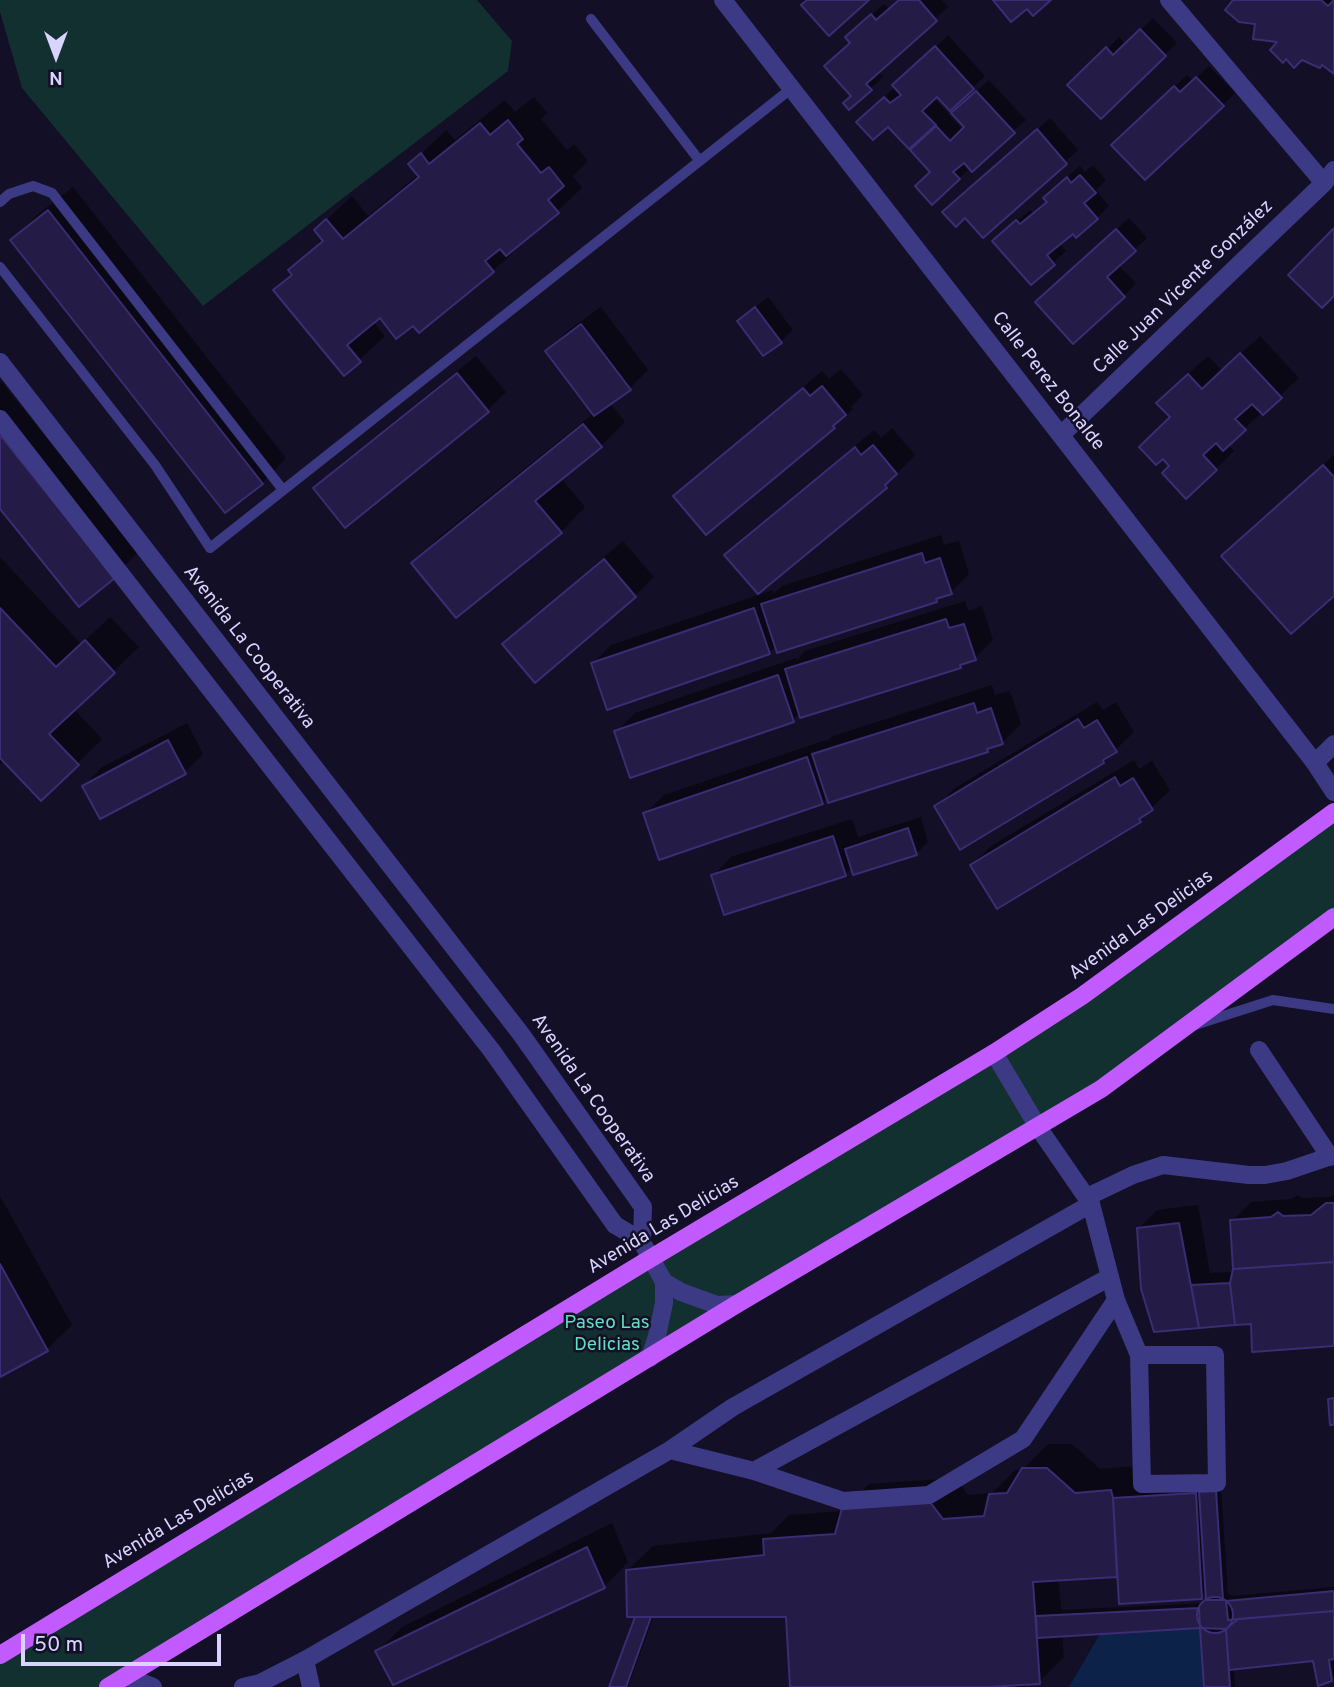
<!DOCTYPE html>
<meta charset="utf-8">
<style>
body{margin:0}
#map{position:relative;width:1334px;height:1687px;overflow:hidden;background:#130f26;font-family:Overpass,sans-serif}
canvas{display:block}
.north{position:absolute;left:21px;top:21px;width:70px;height:70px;-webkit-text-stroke:5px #130f26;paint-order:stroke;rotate:180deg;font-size:19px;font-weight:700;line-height:28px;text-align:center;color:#d9d4ff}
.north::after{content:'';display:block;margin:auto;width:24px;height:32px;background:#d9d4ff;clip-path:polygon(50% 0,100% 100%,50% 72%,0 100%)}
.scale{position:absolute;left:21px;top:1634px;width:200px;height:32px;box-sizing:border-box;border:4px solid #d9d4ff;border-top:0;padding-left:9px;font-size:21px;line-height:24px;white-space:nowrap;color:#d9d4ff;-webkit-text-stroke:5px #130f26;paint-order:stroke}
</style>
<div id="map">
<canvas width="1334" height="1687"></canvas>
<div class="north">N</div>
<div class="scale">50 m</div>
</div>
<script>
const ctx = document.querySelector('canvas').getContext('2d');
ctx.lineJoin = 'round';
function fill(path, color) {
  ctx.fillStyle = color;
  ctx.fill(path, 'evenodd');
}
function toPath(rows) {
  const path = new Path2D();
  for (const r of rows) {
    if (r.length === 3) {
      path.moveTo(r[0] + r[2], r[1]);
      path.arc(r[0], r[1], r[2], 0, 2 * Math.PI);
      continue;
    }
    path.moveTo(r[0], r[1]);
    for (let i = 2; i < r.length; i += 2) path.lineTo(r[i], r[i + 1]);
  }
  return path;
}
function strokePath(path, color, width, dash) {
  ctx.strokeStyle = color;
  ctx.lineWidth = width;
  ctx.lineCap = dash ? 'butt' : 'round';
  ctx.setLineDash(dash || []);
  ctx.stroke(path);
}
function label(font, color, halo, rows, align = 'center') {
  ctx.font = font + ' Overpass,sans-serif';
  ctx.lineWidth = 5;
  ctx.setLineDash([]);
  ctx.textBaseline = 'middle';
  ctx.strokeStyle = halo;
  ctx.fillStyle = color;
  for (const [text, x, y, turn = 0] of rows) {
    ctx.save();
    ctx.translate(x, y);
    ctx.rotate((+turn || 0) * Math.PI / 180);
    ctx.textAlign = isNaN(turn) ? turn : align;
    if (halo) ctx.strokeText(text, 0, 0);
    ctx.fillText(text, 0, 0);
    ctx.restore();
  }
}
fill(toPath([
 [0,0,477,0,512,41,508,71,203,306,22,88,0,12],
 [1334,812,1334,917,1101,1089,108,1687,0,1687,0,1655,932,1090]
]), '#12302f');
fill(toPath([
 [1200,1628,1204,1687,1069,1687,1100,1634]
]), '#0c2248');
fill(toPath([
 [900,0,942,0,948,7,878,71,883,77,870,89,853,96,852,42,860,25,884,4,889,9],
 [1235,0,1334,0,1334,71,1281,40,1257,22],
 [1153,18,1177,43,1101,117,1070,85,1119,37,1126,45],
 [948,35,985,76,950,109,937,95,934,98,963,130,966,127,965,101,989,80,1026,120,959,178,932,172,888,124,871,110],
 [1209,66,1235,93,1223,105,1125,133,1187,75,1193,81],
 [534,97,547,113,541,119,567,150,574,144,588,161,573,176,582,188,493,271,419,331,413,324,380,316,373,322,385,336,344,374,275,290,292,273,290,270,323,239,316,230,352,196,368,216,419,174,411,164,446,130,455,140,505,100,515,112],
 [1050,118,1078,150,983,235,957,200],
 [1093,165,1106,180,1096,190,1109,206,1097,218,1073,231,1059,243,1066,251,1031,283,1007,229,1030,210,1033,214,1048,201,1058,185,1080,166,1085,172],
 [73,187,286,458,262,483,12,240,37,215],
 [1129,218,1147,238,1118,265,1136,283,1124,296,1049,290],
 [768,297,793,330,780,342,739,321],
 [601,307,648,370,630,388,610,403,625,422,601,446,561,478,585,507,561,532,413,563,438,538,594,413,547,351,566,332],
 [1260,336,1299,378,1228,444,1234,451,1216,469,1171,466,1172,417,1177,384,1208,356,1222,371],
 [476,356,506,392,488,410,316,489,334,470],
 [841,369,863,395,851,407,853,409,834,427,706,533,676,496,694,478,822,371,829,379],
 [0,380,138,552,114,577,0,506],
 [892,428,915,455,885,486,727,555,745,536,874,430,881,438],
 [1334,455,1334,594,1223,556,1247,531],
 [941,535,944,545,959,541,969,574,951,592,941,595,936,600,776,646,769,653,593,664,611,645,773,590,774,594,782,586],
 [623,541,654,577,635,596,535,680,505,644,523,626],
 [0,557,81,644,110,617,139,647,74,709,102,739,77,764,4,760,0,764],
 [965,601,968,611,982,606,993,640,975,658,965,661,960,666,800,713,793,720,616,732,635,713,796,658,797,660,805,651],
 [992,685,995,695,1010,691,1021,724,1002,743,992,746,987,750,828,797,822,803,645,814,664,795,826,740,826,742,833,736],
 [1097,702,1103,710,1116,702,1134,732,1103,762,936,807,955,788],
 [187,723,203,754,185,772,84,786,102,767],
 [1134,760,1139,769,1152,761,1170,790,1139,820,972,865,991,846],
 [921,817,928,842,916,854,853,867,845,875,713,876,731,857,852,819,858,837],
 [1298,1195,1302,1198,1331,1197,1334,1195,1334,1345,1252,1322,1155,1330,1138,1229,1157,1210,1198,1205,1210,1273,1234,1272,1232,1221,1251,1202,1292,1199],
 [0,1196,72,1325,47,1349,0,1374],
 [1048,1444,1072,1444,1100,1469,1135,1466,1136,1479,1221,1487,1228,1594,1233,1596,1334,1587,1334,1676,1331,1679,1315,1659,1234,1667,1235,1687,1206,1687,1202,1626,1062,1634,1064,1657,1039,1682,1027,1683,1027,1687,792,1687,788,1615,654,1615,628,1687,611,1687,637,1615,628,1570,653,1546,771,1533,789,1515,843,1511,869,1484,955,1478,968,1495,992,1493,1015,1470,1023,1469],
 [1119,1572,1201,1597,1207,1591,1208,1600,1206,1603,1061,1610,1059,1579,1116,1575],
 [1240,1617,1227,1629,1233,1618],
 [612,1523,628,1562,604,1587,378,1651,402,1627]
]), '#0007');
const building = toPath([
 [807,0,869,0,829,36,801,5,807,0],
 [899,0,919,0,937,21,866,84,872,90,849,110,843,103,851,96,824,66,850,43,845,37,871,14,876,20,899,0],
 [993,0,1051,0,1033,16,1027,9,1011,22,993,0],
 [1233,0,1321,0,1328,6,1334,0,1334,74,1322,65,1320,68,1302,60,1294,68,1286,59,1283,63,1270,50,1277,42,1253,39,1255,24,1239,22,1225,10,1233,0],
 [1140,29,1166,56,1101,119,1067,85,1106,47,1113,55,1140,29],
 [935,46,974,89,950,111,937,97,922,111,936,125,909,149,888,127,873,140,856,122,884,97,890,103,901,95,892,85,935,46],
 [1196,77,1224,106,1145,180,1111,145,1174,86,1180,92,1196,77],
 [976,91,1015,133,972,172,964,163,953,172,960,179,932,205,915,186,930,172,910,150,936,126,950,141,964,127,951,113,976,91],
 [508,120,523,139,517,144,541,173,549,167,564,186,548,200,559,213,506,256,500,249,485,261,494,272,419,333,413,326,396,339,380,318,347,345,361,362,344,376,273,290,292,275,288,270,323,241,314,230,326,219,343,239,419,177,408,164,421,153,429,164,480,123,490,135,508,120],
 [1037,129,1067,164,983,238,965,218,956,227,942,212,1037,129],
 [1080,175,1096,193,1084,203,1098,219,1076,238,1073,234,1047,255,1055,265,1031,285,992,241,1016,220,1020,224,1047,202,1043,198,1067,177,1071,183,1080,175],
 [48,210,263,484,225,513,10,240,48,210],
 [1334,228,1334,296,1322,308,1288,275,1334,228],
 [1116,229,1136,251,1107,277,1125,297,1073,344,1035,302,1116,229],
 [755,307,782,343,763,356,737,321,755,307],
 [581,324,631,390,594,416,545,351,581,324],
 [1240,353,1282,398,1263,415,1252,404,1235,419,1246,430,1223,451,1216,443,1203,455,1217,470,1186,499,1162,473,1169,466,1163,459,1156,465,1139,447,1170,417,1156,403,1188,374,1202,389,1240,353],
 [457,373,489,412,345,528,313,488,457,373],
 [822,386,846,415,833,426,835,428,706,535,673,496,803,388,810,396,822,386],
 [583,424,602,447,535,501,562,533,456,618,411,563,583,424],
 [0,435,115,578,79,607,0,509,0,435],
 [873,445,897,474,885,485,887,488,758,594,724,555,855,447,861,455,873,445],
 [1323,465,1334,477,1334,596,1291,634,1221,556,1323,465],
 [922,553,925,563,940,558,952,594,936,599,937,602,777,653,761,604,922,553],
 [604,559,636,597,535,683,502,644,604,559],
 [0,608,56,667,85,640,115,673,49,734,79,765,41,801,0,758,0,608],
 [754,608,770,654,607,710,591,663,754,608],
 [946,619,949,628,964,624,976,660,960,665,961,668,800,718,785,669,946,619],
 [778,675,794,722,630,778,614,731,778,675],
 [974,703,977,713,991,708,1003,744,987,749,988,752,828,803,812,754,974,703],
 [1078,719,1084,728,1097,720,1117,752,1103,760,1104,763,960,850,934,806,1078,719],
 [168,740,186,774,100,819,82,786,168,740],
 [807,757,823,804,659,860,643,813,807,757],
 [1115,777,1120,786,1133,778,1153,810,1139,819,1141,822,997,909,970,865,1115,777],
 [908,828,917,855,853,875,845,849,908,828],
 [833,836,846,876,724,915,711,875,833,836],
 [1326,1203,1333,1203,1334,1205,1334,1262,1233,1269,1230,1220,1271,1217,1278,1212,1283,1216,1311,1215,1326,1203],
 [1179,1223,1199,1328,1154,1332,1141,1289,1137,1228,1179,1223],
 [1334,1262,1334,1346,1252,1352,1251,1324,1235,1325,1230,1283,1233,1269,1334,1262],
 [0,1264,48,1351,0,1377,0,1264],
 [1230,1283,1235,1325,1199,1328,1191,1285,1230,1283],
 [1334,1398,1334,1425,1330,1425,1328,1399,1334,1398],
 [1022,1468,1047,1468,1075,1493,1111,1490,1113,1498,1117,1577,1033,1582,1040,1684,987,1687,790,1687,786,1617,627,1617,626,1570,764,1555,763,1539,835,1534,842,1508,930,1502,943,1519,984,1516,989,1494,1007,1493,1022,1468],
 [1216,1491,1223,1600,1206,1600,1199,1492,1216,1491],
 [1196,1493,1202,1599,1119,1604,1113,1498,1196,1493],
 [587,1547,605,1588,393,1685,375,1651,587,1547],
 [1334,1591,1334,1611,1228,1620,1226,1601,1334,1591],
 [1215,1615,18],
 [1199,1608,1200,1628,1037,1638,1036,1616,1199,1608],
 [1334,1611,1334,1659,1329,1660,1332,1681,1318,1686,1313,1661,1229,1670,1226,1629,1238,1619,1334,1611],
 [635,1617,651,1617,626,1687,609,1687,635,1617],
 [1200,1628,1226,1629,1230,1687,1204,1687,1200,1628]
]);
fill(building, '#241b47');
strokePath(building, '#3b2d73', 2);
strokePath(toPath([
 [591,19,699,160],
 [0,202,9,194,33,186,52,193,283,490],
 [0,267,155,465,210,548,792,88],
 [1195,1025,1273,1000,1334,1009]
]), '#3d3a85', 10);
strokePath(toPath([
 [723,0,1315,763,1334,792],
 [1169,0,1324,183],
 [0,362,521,1034,643,1207,642,1241,615,1225,492,1051,0,419],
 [1061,435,1324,183,1334,170],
 [1315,763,1334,744],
 [1259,1050,1330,1157],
 [994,1053,1038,1127,1091,1204,1116,1300,1139,1355,1142,1484,1217,1483,1215,1355,1139,1355],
 [1087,1197,1133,1175,1163,1165,1249,1175,1265,1175,1287,1171,1334,1155],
 [1091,1204,733,1407,670,1450,754,1471,843,1501,929,1495,1023,1439,1116,1300],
 [644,1246,664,1282,664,1303,657,1336,650,1358],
 [664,1282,681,1292,717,1305,737,1304],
 [754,1471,1110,1277],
 [305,1660,311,1687],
 [125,1676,153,1687],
 [243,1687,260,1683,305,1660,670,1450]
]), '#3d3a85', 18);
strokePath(toPath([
 [0,1655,643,1263,994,1053,1082,996,1334,812],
 [108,1687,737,1304,1101,1089,1334,917]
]), '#c25bff', 18);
label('19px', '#d9d4ff', '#130f26', [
 ["Calle Juan Vicente González",1184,288,-44],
 ["Calle Perez Bonalde",1047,382,52],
 ["Avenida La Cooperativa",248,648,52],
 ["Avenida Las Delicias",1142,926,-36],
 ["Avenida La Cooperativa",592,1099,55],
 ["Avenida Las Delicias",664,1226,-31],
 ["Avenida Las Delicias",179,1521,-31]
]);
label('19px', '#5fe0c0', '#130f26', [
 ["Paseo Las",607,1324],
 ["Delicias",607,1346]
]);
</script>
